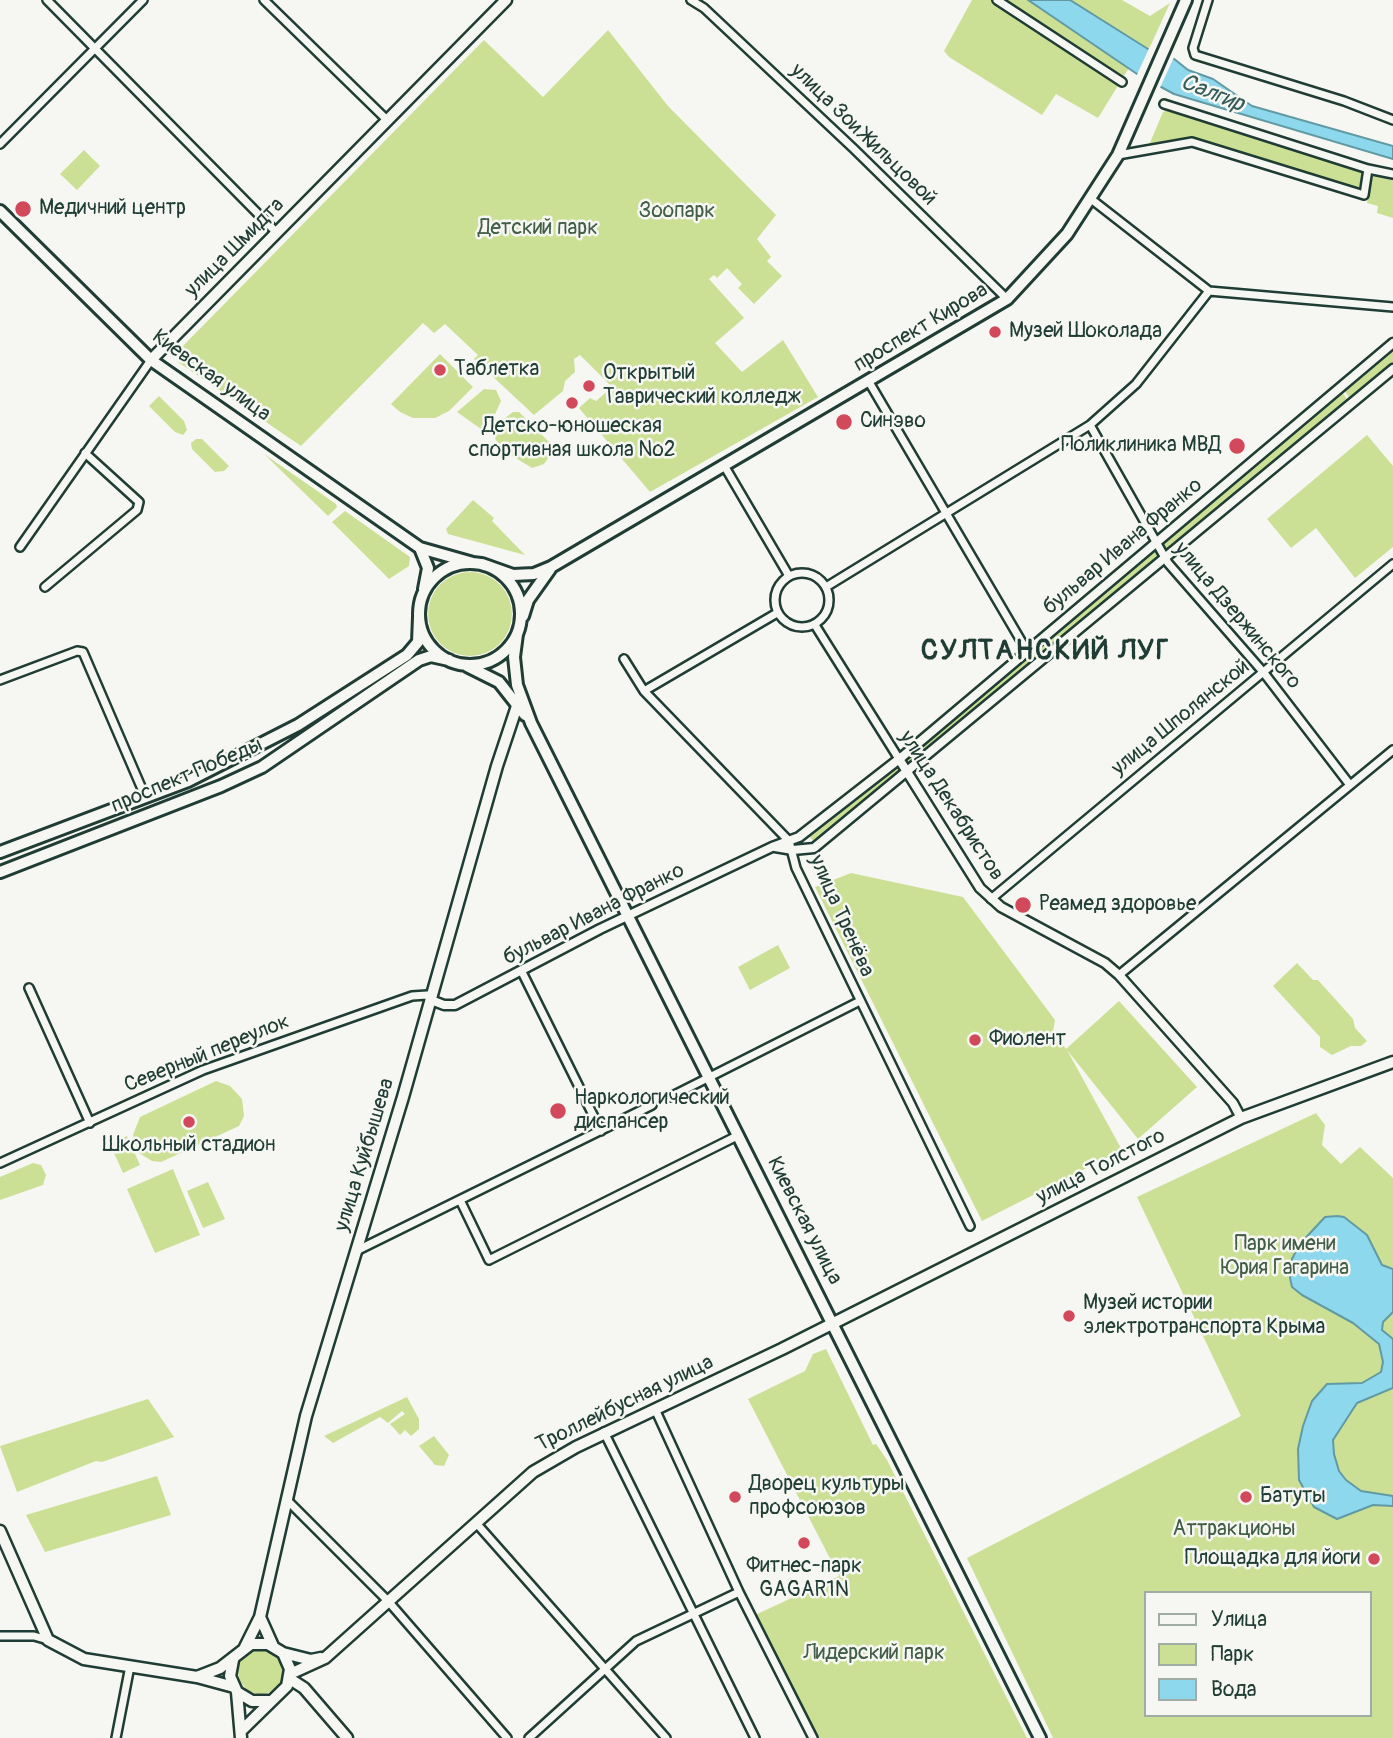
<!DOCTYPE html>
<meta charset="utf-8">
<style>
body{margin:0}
#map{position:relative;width:1393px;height:1738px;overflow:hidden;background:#f6f6f2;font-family:Pangolin,sans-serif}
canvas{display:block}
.legend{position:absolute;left:1144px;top:1591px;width:228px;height:126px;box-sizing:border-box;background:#f6f6f2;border:2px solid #a0aca6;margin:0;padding:9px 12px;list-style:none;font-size:21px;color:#1f3d34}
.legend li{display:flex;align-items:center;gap:14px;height:35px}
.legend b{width:35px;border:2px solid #a0aca6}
</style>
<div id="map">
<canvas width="1393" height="1738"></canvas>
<ul class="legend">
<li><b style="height:9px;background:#f6f6f2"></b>Улица</li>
<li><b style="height:19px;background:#cce095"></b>Парк</li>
<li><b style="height:19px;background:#8dd8ed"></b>Вода</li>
</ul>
</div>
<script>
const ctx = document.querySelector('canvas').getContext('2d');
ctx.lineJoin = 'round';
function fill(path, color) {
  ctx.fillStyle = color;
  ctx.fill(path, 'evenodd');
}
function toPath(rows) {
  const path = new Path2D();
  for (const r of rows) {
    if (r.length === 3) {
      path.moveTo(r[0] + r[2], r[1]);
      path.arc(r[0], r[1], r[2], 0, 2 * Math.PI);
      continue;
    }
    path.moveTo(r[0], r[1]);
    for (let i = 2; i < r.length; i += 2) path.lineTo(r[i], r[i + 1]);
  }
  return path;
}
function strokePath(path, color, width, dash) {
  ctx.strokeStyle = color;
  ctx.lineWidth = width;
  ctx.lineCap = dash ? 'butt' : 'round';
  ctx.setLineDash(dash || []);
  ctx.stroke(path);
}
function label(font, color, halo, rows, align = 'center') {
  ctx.font = font + ' Pangolin,sans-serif';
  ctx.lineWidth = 5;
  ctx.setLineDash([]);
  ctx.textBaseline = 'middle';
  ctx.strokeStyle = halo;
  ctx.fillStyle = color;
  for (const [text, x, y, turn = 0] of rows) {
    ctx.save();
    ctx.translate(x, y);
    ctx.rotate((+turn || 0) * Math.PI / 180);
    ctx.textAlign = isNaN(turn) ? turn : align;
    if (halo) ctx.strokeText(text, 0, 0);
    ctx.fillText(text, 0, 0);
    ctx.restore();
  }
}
fill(toPath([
 [972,0,1028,0,1129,68,1098,118,1056,94,1042,115,949,57,944,51],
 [1070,0,1122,0,1150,16,1170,3,1149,49],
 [608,30,668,106,776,215,757,239,771,257,767,261,782,276,754,304,738,288,742,284,727,268,717,278,714,275,709,279,744,318,715,343,742,372,783,340,818,397,650,492,579,408,590,398,596,401,612,387,580,355,574,359,575,372,565,381,563,391,534,415,474,359,478,355,445,324,434,333,423,323,301,446,178,362,177,352,484,40,543,97],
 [1170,109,1362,170,1363,182,1357,188,1350,187,1194,139,1149,145,1163,112],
 [84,150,100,166,77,190,60,174],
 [1380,175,1393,179,1393,218,1377,213,1378,206,1367,203,1370,181,1373,176],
 [1393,348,1393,365,1351,400,1344,390],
 [440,354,473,387,449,411,435,418,413,418,400,412,391,404],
 [484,389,496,390,501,401,490,425,481,429,457,412],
 [1342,392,1349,402,1165,554,1158,543],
 [159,396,184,421,187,430,183,435,175,432,149,406],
 [513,412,519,412,550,443,551,454,544,464,532,468,506,452,495,439,501,421],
 [1367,435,1393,466,1393,547,1355,578,1316,528,1291,548,1267,519],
 [196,439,202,439,229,466,224,471,215,472,192,449,191,443],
 [264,454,336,504,337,507,328,516],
 [473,500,494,518,492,521,525,555,448,534,446,529],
 [345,511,410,557,409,566,389,579,332,522],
 [1155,546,1161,557,908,766,903,760],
 [470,614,42],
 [900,763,905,769,815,843,808,835],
 [851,873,963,897,1055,1020,1053,1032,1066,1049,1119,1001,1197,1087,1138,1139,1067,1050,1122,1150,982,1221,815,887],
 [778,945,790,968,750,990,738,967],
 [1297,963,1313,980,1318,980,1353,1019,1355,1028,1367,1041,1361,1046,1351,1046,1332,1055,1320,1047,1320,1037,1273,986],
 [216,1081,230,1086,242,1099,244,1116,239,1126,161,1162,152,1161,139,1153,133,1135,140,1117],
 [1316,1113,1325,1125,1322,1145,1341,1164,1360,1147,1393,1178,1393,1738,1053,1738,967,1558,1241,1416,1137,1197],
 [1146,1593,1370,1593,1370,1715,1146,1715],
 [127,1136,140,1165,123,1173,110,1144],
 [33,1163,41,1165,46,1175,43,1185,0,1200,0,1177],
 [173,1169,200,1235,155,1253,127,1189],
 [208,1182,225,1219,203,1228,187,1191],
 [826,1349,873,1445,876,1444,887,1460,1027,1738,817,1738,755,1615,839,1576,748,1399,805,1371,813,1354],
 [407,1397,419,1419,419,1429,411,1436,405,1430,400,1435,390,1424,405,1414,402,1411,388,1423,380,1417,333,1443,324,1436],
 [148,1399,174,1437,102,1462,96,1461,17,1492,0,1446],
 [434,1436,449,1455,444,1466,435,1465,419,1446],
 [157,1476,171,1515,45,1552,26,1515],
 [261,1671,23]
]), '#cce095');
const water = toPath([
 [1028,0,1070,0,1148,49,1173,58,1188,70,1213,79,1252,106,1393,146,1393,159,1174,94,1137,74,1028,0],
 [1337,1216,1344,1217,1367,1235,1382,1265,1393,1269,1393,1312,1383,1322,1382,1330,1393,1339,1393,1388,1357,1403,1333,1440,1334,1454,1339,1471,1346,1480,1361,1491,1393,1496,1393,1506,1373,1505,1337,1519,1314,1507,1299,1480,1298,1449,1303,1426,1312,1401,1327,1384,1362,1383,1381,1372,1383,1362,1379,1344,1353,1323,1302,1295,1292,1287,1290,1278,1292,1259,1299,1245,1325,1217,1337,1216]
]);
fill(water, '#8dd8ed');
strokePath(water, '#619aa3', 2);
fill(toPath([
 [1150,46,1175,55,1159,90,1136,77]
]), '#f6f6f2');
const minor = toPath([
 [47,0,276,232],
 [264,0,387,120],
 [691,0,704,8,854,149,1007,299],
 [997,0,1122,82],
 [1208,0,1193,48,1195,55,1344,101,1393,120],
 [1164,104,1368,169],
 [0,144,143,0],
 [1118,155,1192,142,1364,195,1368,169,1393,174],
 [1091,199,1209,291,1393,307],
 [869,382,1027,651],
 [1090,425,1168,563,1264,673,1350,785],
 [725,467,789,576],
 [20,547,151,360],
 [802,600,27],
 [45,587,137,510,139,502,85,453],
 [826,587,1090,425,1136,384,1209,291],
 [815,625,899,759],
 [624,659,644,691,789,841,796,868,970,1226],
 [0,680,77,651,83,652,145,796],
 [644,691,777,613],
 [991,899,1393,564],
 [522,972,601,1131],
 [1119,975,1393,750],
 [29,988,90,1123],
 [670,1097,860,1001],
 [0,1163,203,1070,412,996,427,995,431,1000],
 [460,1200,489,1260,739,1135],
 [356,1251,652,1105],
 [655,1409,739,1592,813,1738],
 [604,1432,755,1738],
 [286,1499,388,1601,507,1738],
 [477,1524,666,1738],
 [0,1636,34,1636,48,1640],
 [116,1738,130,1666],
 [529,1738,636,1641,739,1592]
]);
const tertiary = toPath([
 [899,759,980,888,1001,907,1105,963,1119,975,1233,1103,1241,1118],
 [775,847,793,850,814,848,1393,369],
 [431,1000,444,1005,455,1005,600,929,772,847,799,837,903,756,1393,343]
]);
const secondary = toPath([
 [151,360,506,0],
 [0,1531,48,1640,84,1659,197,1677,234,1687],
 [260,1617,273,1646],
 [245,1647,260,1617,306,1416,403,1097,497,766,517,706],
 [283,1653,311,1660,321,1658],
 [233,1660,230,1676,237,1692,252,1701,269,1701],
 [290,1674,325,1658,533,1472,576,1447,782,1349,1241,1118,1393,1062],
 [197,1677,220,1668,251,1644,268,1644,283,1653,290,1669,287,1686,242,1730],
 [290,1679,304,1688,347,1738],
 [237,1692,241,1738]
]);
const primary = toPath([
 [0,211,151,360,420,548,473,563],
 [420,548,428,568,424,589],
 [470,614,51],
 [482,564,513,575,534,574,551,567,1007,299,1067,234,1118,155,1186,0],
 [523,616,528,600,550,569],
 [517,634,514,657,517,685,531,723,1040,1738],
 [467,666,499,682,525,715],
 [0,852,188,781,298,725,407,655,418,642,419,617],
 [0,872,221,786,262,767,419,660,431,656,449,660]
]);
strokePath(minor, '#1f3d34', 12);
strokePath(tertiary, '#1f3d34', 13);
strokePath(secondary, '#1f3d34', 15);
strokePath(primary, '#1f3d34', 16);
strokePath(minor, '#f6f6f2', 7);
strokePath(tertiary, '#f6f6f2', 8);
strokePath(secondary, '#f6f6f2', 10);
strokePath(primary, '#f6f6f2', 10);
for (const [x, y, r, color] of [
 [23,209,9,"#d1495b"],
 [995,332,7,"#d1495b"],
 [440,370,7,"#d1495b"],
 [589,386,7,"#d1495b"],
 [572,403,7,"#d1495b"],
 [844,422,9,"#d1495b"],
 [1237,446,9,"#d1495b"],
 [1023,905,9,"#d1495b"],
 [975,1040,7,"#d1495b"],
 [558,1111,9,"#d1495b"],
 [189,1122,7,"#d1495b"],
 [1069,1316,7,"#d1495b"],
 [735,1497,7,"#d1495b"],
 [1246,1497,7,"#d1495b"],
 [804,1543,7,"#d1495b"],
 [1374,1559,7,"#d1495b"]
]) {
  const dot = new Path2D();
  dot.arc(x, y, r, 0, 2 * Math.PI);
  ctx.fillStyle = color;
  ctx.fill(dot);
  strokePath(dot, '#f6f6f2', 2.5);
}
label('21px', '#1f3d34', '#f6f6f2', [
 ["улица Зои Жильцовой",863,135,44],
 ["улица Шмидта",235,248,-45],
 ["проспект Кирова",921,328,-31],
 ["Киевская улица",211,376,36],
 ["бульвар Ивана Франко",1123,547,-40],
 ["улица Дзержинского",1237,616,50],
 ["улица Шполянской",1181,718,-39],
 ["проспект Победы",187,776,-23],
 ["улица Декабристов",951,806,57],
 ["бульвар Ивана Франко",594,915,-27],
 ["улица Тренёва",841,916,66],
 ["Северный переулок",207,1054,-22],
 ["улица Куйбышева",365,1155,-73],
 ["улица Толстого",1101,1167,-27],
 ["Киевская улица",804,1221,63],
 ["Троллейбусная улица",625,1404,-26]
]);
label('21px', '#1f3d34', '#f6f6f2', [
 ["Медичний центр",39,209],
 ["Музей Шоколада",1009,332],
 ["Таблетка",454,370],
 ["Открытый",603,374],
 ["Таврический колледж",603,398],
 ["Синэво",860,422],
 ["Детско-юношеская",572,427,"center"],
 ["спортивная школа №2",572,451,"center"],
 ["Поликлиника МВД",1221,446,"right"],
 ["Реамед здоровье",1039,905],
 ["Фиолент",989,1040],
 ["Наркологический",574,1099],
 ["диспансер",574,1123],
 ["Школьный стадион",189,1146,"center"],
 ["Музей истории",1083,1304],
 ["электротранспорта Крыма",1083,1328],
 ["Дворец культуры",749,1485],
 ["профсоюзов",749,1509],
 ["Батуты",1260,1497],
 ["Площадка для йоги",1360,1559,"right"],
 ["Фитнес-парк",804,1567,"center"],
 ["GAGAR1N",804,1591,"center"]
], 'left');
label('21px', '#425e47', '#f6f6f2', [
 ["Зоопарк",677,212],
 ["Детский парк",538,229],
 ["Парк имени",1285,1245],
 ["Юрия Гагарина",1285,1269],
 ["Аттракционы",1234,1530],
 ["Лидерский парк",874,1654]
]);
label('italic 23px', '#355c59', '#f6f6f2', [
 ["Салгир",1212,94,22]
]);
ctx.letterSpacing = '2px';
label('bold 28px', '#1f3d34', '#f6f6f2', [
 ["СУЛТАНСКИЙ ЛУГ",1046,652]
]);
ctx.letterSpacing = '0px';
</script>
